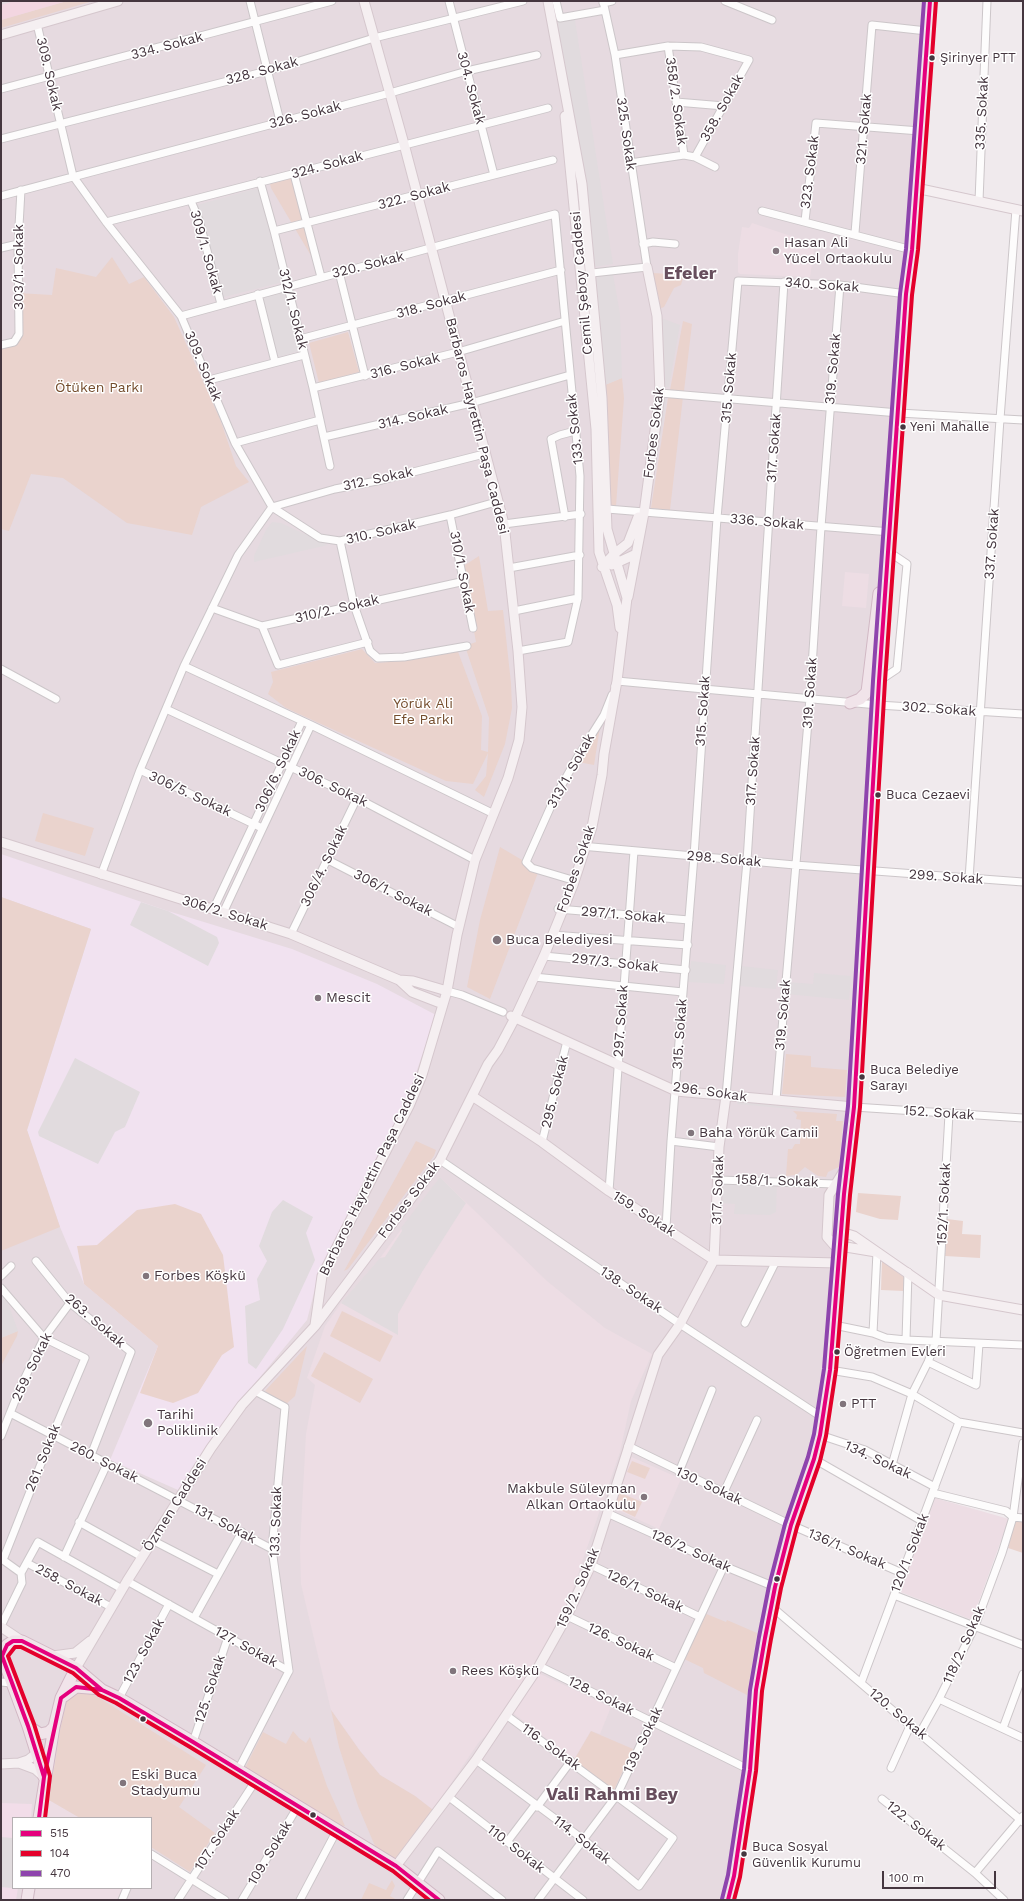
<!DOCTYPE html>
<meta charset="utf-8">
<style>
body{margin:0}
#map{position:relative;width:1024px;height:1901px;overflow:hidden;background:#f0eaed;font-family:"Work Sans",sans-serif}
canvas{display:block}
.frame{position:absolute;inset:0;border:2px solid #45363f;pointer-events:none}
.legend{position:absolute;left:12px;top:1817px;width:140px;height:72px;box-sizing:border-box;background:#fff;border:1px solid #b5afb2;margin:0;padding:5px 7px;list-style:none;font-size:12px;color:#45363f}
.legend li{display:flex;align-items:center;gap:8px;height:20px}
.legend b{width:20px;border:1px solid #b5afb2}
.scale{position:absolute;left:882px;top:1871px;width:114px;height:18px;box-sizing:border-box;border:2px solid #45363f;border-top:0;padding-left:5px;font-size:12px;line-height:14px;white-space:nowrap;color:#45363f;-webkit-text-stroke:3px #fff;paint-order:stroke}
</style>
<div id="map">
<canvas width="1024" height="1901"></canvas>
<div class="frame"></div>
<ul class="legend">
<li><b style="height:5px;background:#e5007d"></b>515</li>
<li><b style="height:5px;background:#e4002b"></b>104</li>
<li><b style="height:5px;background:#8e44ad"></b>470</li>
</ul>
<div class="scale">100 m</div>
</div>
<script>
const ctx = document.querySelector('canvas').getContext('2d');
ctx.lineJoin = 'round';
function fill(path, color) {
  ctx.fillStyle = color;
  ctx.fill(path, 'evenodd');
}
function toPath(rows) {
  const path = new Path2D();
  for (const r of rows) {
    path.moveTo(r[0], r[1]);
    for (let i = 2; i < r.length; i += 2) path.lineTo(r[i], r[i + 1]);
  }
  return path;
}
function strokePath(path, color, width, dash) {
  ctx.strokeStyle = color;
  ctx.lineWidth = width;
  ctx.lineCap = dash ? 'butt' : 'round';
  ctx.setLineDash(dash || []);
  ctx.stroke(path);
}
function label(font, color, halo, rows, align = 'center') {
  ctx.font = font + ' "Work Sans",sans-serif';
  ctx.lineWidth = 3;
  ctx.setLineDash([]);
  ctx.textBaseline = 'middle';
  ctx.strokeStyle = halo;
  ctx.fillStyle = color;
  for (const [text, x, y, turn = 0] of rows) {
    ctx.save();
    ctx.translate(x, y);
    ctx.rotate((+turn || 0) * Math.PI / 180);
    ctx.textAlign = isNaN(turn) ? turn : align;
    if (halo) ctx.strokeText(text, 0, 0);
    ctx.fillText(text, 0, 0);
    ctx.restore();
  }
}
fill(toPath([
 [1,1,933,1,926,70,867,916,826,1406,757,1677,728,1900,1,1900],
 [13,1818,151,1818,151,1888,13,1888]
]), '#e6dae0');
fill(toPath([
 [1,1803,32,1804,31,1818,13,1818,13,1888,18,1888,16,1900,1,1900]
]), '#f2dde9');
fill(toPath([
 [752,223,797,238,814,249,810,277,740,274,738,272,738,254,742,227,749,228],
 [845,572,869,574,866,608,842,606],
 [440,1177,547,1281,605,1328,652,1354,631,1401,620,1452,569,1600,530,1679,492,1730,479,1742,433,1810,415,1796,380,1775,360,1751,331,1710,301,1584,300,1546,306,1434,315,1385,307,1378,325,1326,341,1303,380,1258],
 [627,1455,681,1479,659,1529,611,1507,624,1480,620,1478],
 [935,1498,1009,1519,972,1620,898,1591],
 [538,1673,611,1707,600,1734,591,1731,574,1760,513,1713],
 [49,1800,80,1818,46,1818],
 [36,1888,126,1888,120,1900,34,1900]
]), '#eddde4');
fill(toPath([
 [1,854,168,911,292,949,377,984,436,1015,405,1105,361,1186,319,1273,307,1320,238,1404,178,1490,110,1460,158,1346,84,1284,60,1227,27,1130,91,929,1,897]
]), '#f1e2f0');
fill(toPath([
 [67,1,93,1,1,28,1,20],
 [293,174,311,223,323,276,271,188,269,180],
 [112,257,129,284,144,277,174,317,220,419,236,466,249,482,201,507,192,535,127,523,63,478,31,474,9,531,1,529,1,345,5,346,19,334,18,293,52,295,56,268,96,277],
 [653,273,684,275,681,285,674,288,664,307,659,309],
 [683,321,692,324,684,391,670,390],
 [348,332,359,372,319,383,309,343],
 [622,378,624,398,616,506,611,505,605,385],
 [683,397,670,510,651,508,668,398],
 [479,556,488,611,503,610,511,683,512,708,505,744,484,797,475,790,486,776,488,753,473,784,446,781,286,708,268,694,273,682,271,672,362,649,375,663,403,661,457,649,482,716,481,750,488,752,489,718,465,646,476,642,462,567],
 [600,727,594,765,578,762],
 [43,813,94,828,85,856,35,841],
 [500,847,539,870,490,999,467,987,480,920],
 [1,897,91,929,27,1130,60,1227,1,1251],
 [786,1054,811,1056,811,1067,847,1070,845,1097,782,1094],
 [793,1111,837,1114,836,1121,843,1121,839,1167,828,1172,826,1177,818,1176,805,1167,796,1175,786,1176,788,1149,792,1149,795,1144,800,1144,801,1120,796,1119,797,1115],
 [416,1141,436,1150,434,1156,348,1269,344,1271],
 [858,1193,901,1196,898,1220,880,1219,856,1212],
 [175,1204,201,1214,223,1255,234,1347,222,1355,198,1393,173,1403,140,1393,158,1346,84,1284,77,1246,97,1245,137,1210],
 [947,1219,963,1221,962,1234,981,1235,980,1258,945,1256],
 [882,1261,904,1277,904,1291,881,1290],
 [342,1311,393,1336,380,1362,330,1336],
 [18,1331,17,1336,1,1366,1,1338],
 [307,1346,295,1396,285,1405,265,1391],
 [324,1352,373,1379,360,1403,311,1376],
 [632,1461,650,1468,645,1479,627,1472],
 [618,1492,642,1502,635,1517,612,1506],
 [1015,1520,1023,1521,1023,1553,1008,1548],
 [704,1613,726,1622,727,1620,757,1633,747,1695,704,1673,703,1668,682,1658],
 [77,1690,87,1691,101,1699,206,1765,179,1807,215,1833,190,1872,151,1847,151,1818,80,1818,49,1800,60,1731,67,1699],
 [331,1710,360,1751,380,1775,415,1796,433,1810,394,1862,375,1846,358,1806,339,1747],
 [293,1731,299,1738,306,1743,310,1737,327,1786,345,1826,337,1826,318,1812,245,1768,263,1732,286,1744],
 [591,1731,633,1749,614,1790,574,1760],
 [392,1880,395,1886,390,1896,397,1900,361,1900,369,1883,386,1890]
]), '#ead3cd');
fill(toPath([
 [14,1,67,1,1,20,1,5]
]), '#f3d6e1');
fill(toPath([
 [559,1,563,21,575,20,613,264,594,267,579,142,556,17],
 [258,188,283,282,220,298,197,205],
 [613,274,620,314,622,378,605,385,595,278],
 [284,292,299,351,278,357,263,298],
 [664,319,680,325,669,387,661,388,659,320],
 [661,397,667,397,652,490,649,489],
 [272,522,281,523,328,545,254,562,254,556,266,530],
 [141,902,168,911,217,937,219,943,208,966,130,925],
 [691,961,726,965,724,984,688,982],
 [741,966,778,970,776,989,739,986],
 [814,973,851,976,849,1000,786,994,788,982,813,984],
 [75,1058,140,1092,125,1127,115,1132,98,1164,39,1136,38,1132],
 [738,1097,805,1104,804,1110,737,1104],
 [440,1177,466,1203,422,1272,398,1314,398,1335,341,1303,380,1258,385,1257,402,1231,401,1228],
 [721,1182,777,1183,776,1212,770,1215,734,1214,735,1204,720,1203],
 [283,1200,313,1217,306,1233,315,1260,283,1329,256,1369,248,1363,245,1306,260,1300,257,1279,267,1261,259,1246,272,1212],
 [1,1284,18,1331,1,1338],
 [1,1837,13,1838,12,1888,1,1887]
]), '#e1dbde');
const street = toPath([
 [250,1,280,121],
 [449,1,494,175],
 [556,1,560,18,605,10],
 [725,1,772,20],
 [603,3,612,1],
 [37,24,73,176,106,222,181,316,235,443,272,507,320,538,340,541,450,515,496,502],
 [668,46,684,155],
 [615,55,668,46,701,47,749,60,695,157],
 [1,89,332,1],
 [676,102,724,106],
 [1,139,267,71,374,38,523,1],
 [630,163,684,155,695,157,715,167],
 [294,174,321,277],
 [260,181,274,231,313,388,330,466],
 [1,196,390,93,467,71,537,55],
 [191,201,199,220,221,304],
 [979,201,987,1],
 [762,211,912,250],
 [805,221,816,123,920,131],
 [106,222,548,108],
 [274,231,553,160],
 [855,233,872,25,927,31],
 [643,244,653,242,675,244],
 [1,248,18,244],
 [339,272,365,376],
 [592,273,647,267,615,55,603,1],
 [258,294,275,362],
 [181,316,555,214,580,476,578,598,568,642,518,651],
 [300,339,561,270],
 [1,345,14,342,19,334,18,244,21,190],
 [209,380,304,355],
 [313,388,458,352,565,321],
 [660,393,899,413,1023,420],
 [324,437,471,403,570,375],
 [235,443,320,420],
 [272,507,335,489,382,480,484,454],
 [607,509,891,532],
 [450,515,473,628],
 [565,517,551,439,560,435,575,431],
 [504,524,581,514],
 [340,541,354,605,370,651,378,658,404,657,467,646],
 [509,568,580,555],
 [212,608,262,626,465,581],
 [514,611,578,598],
 [262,626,278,665,368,642],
 [184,666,311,725,223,913],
 [1,669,56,699],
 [879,681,897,669,907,564,889,552],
 [615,686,617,681,878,705,1023,714],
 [166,709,357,798,475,860],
 [311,725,494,814],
 [140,770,262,828],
 [581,846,795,865,1023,882],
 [326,859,459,927],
 [101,875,140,770,184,666,238,555,272,507],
 [569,879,532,868,526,862,555,797,577,758,604,715,612,695],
 [969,879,1000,419,1016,209],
 [558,909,689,920],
 [213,910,302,721],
 [291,934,357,798],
 [552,935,688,945],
 [544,956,686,970],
 [534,977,683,992],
 [447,991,462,995,503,1012],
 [726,1096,747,861,784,282],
 [776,1100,810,698,821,527,840,285],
 [854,1107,1023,1118],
 [671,1141,719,1147],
 [542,1142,567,1041],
 [440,1160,680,1324,823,1418],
 [719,1180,835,1184],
 [609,1191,634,851],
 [666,1228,671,1141,694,856,717,518,738,281,840,285,906,294],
 [36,1261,70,1303,131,1352,91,1455],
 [1,1276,11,1266],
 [1,1288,44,1338,85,1358,52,1436,3,1560,21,1573,22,1583,1,1626],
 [745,1323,776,1261],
 [834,1325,873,1333,886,1338,906,1340,1023,1345],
 [873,1333,877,1252],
 [906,1340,908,1272],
 [928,1362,976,1385,979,1344],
 [830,1370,872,1377,912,1394,959,1422,1023,1433],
 [255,1391,285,1407,272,1549,289,1671],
 [10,1413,272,1549],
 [820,1435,865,1450,935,1487],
 [1,1436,20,1388,44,1338,70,1303],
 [628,1446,791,1525,902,1573],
 [814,1459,922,1521],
 [892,1465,912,1394,928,1362,936,1341,949,1114],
 [679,1472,712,1390],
 [724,1492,757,1420],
 [933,1493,1006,1511,1013,1517,1023,1518],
 [607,1513,724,1566,775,1587],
 [79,1522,142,1557],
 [152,1540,218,1574],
 [64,1557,107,1464],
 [27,1563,111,1607],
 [591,1565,700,1617],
 [21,1573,38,1542,122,1589],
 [127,1581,289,1671],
 [894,1595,1023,1645],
 [772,1607,1023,1822],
 [567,1616,676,1668],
 [194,1618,242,1532],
 [539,1666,750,1770],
 [1,1682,11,1683],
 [861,1683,959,1422],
 [119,1698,169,1604],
 [939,1699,1023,1738],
 [1003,1728,1023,1674],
 [920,1733,939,1699,975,1626,1002,1553,1013,1517,1023,1443],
 [193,1742,228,1637],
 [476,1760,584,1840,639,1886,673,1838,506,1715],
 [891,1768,910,1726],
 [238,1770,289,1671],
 [449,1797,583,1900],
 [882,1799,975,1873,1004,1900],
 [537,1807,571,1761],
 [507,1842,535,1805],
 [151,1854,225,1900],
 [975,1873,1023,1816],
 [122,1900,127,1888],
 [178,1900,256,1780],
 [242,1900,298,1806],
 [300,1900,337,1830],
 [407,1900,438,1851,502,1900],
 [538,1900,617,1795,724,1566]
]);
const secondary = toPath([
 [1,35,118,1],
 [565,116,596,429,599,552,617,605,620,628],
 [916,188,1023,211],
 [612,565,636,554],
 [602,567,614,554,628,543,638,517],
 [628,597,644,513,660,393,657,316,647,267],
 [1,842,291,934,399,980,413,981,447,991],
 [399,980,412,992,443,1004],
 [511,1016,676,1091,854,1107],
 [472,1096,542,1142,609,1191,714,1260,838,1263],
 [847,1166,829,1195,827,1237,834,1245,876,1252],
 [841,1232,854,1236,939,1295,1023,1310],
 [315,1325,322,1276,409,1106,422,1075,447,991,457,935,475,860,508,778,519,740,522,707,518,651,504,524,404,144,364,1],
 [1,1627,22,1641],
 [53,1656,75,1653,90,1641],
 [76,1668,127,1581,211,1448,242,1405,315,1326,440,1160,488,1064,498,1050,515,1018,544,956,573,885,592,827,602,775,604,754,617,681,627,598,607,529,602,398,582,184,548,1],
 [19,1763,35,1769,44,1777],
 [1,1764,19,1763,28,1760,37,1753],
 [396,1866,476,1760,539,1666,567,1616,591,1565,658,1355,680,1324,714,1260,719,1147,726,1096]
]);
const primary = toPath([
 [850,703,860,699,867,692,879,593],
 [64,1696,76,1687,101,1689],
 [28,1726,40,1734,49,1732,54,1727],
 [44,1777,28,1726,2,1656,7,1645,13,1641,22,1641,76,1668,102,1690,119,1698,193,1742,396,1866,439,1900],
 [39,1818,54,1727,61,1698,76,1668],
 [27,1900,29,1888],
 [728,1900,734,1876,750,1770,756,1690,765,1638,775,1587,791,1525,814,1459,820,1435,830,1370,844,1194,854,1107,879,681,906,294,912,250,930,1]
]);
strokePath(street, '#ccc6c9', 9);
strokePath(secondary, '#d5c7cd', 11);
strokePath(primary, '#d1b8c4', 13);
strokePath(street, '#fdfcfc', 7);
strokePath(secondary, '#f5eff1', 9);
strokePath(primary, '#f1e4ea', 11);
strokePath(toPath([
 [44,1777,28,1726,2,1656,7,1645,13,1641,22,1641,76,1668,102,1690,119,1698,193,1742,396,1866,439,1900],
 [39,1818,44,1777,61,1698,76,1687,102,1690],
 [728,1900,734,1876,750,1770,756,1690,765,1638,775,1587,791,1525,814,1459,820,1435,830,1370,844,1194,854,1107,879,681,906,294,912,250,930,1]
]), '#e5007d', 4);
strokePath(toPath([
 [45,1818,50,1776,34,1724,8,1656,15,1647,21,1647,73,1673,99,1695,116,1703,190,1747,393,1871,429,1900],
 [734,1900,740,1877,756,1771,762,1691,771,1639,781,1588,797,1527,820,1461,826,1436,836,1370,850,1195,860,1107,885,681,912,295,918,250,936,1]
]), '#e4002b', 4);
strokePath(toPath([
 [722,1899,728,1875,744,1769,750,1690,759,1637,769,1586,785,1524,808,1457,814,1434,824,1369,838,1194,848,1106,873,681,900,294,906,249,924,1]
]), '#8e44ad', 4);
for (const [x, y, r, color] of [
 [932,58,3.5,"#45363f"],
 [776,251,4,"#81757c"],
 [903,427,3.5,"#45363f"],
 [878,795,3.5,"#45363f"],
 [497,940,5,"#81757c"],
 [318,998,4,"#81757c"],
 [862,1077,3.5,"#45363f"],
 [691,1133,4,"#81757c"],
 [146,1276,4,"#81757c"],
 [837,1352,3.5,"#45363f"],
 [843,1404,4,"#81757c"],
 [148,1423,5,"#81757c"],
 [644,1497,4,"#81757c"],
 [777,1579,3.5,"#45363f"],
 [453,1671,4,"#81757c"],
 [143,1719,3.5,"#45363f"],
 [123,1783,4,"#81757c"],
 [313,1815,3.5,"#45363f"],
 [744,1854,3.5,"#45363f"]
]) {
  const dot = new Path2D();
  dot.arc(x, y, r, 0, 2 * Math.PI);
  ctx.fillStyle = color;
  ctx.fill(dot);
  strokePath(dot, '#fff', 1.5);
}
label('13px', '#45363f', '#fff', [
 ["Şirinyer PTT",940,58],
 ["Yeni Mahalle",910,427],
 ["Buca Cezaevi",886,795],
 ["Buca Belediye",870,1070],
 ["Sarayı",870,1086],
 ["Öğretmen Evleri",844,1352],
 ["Buca Sosyal",752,1847],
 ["Güvenlik Kurumu",752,1863]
], 'left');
label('14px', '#45363f', '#fff', [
 ["334. Sokak",167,46,-15],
 ["328. Sokak",262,71,-15],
 ["309. Sokak",49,74,77],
 ["304. Sokak",471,88,75],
 ["358/2. Sokak",676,101,82],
 ["358. Sokak",722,108,-61],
 ["335. Sokak",982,113,-87],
 ["326. Sokak",305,115,-15],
 ["321. Sokak",864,129,-85],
 ["325. Sokak",626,134,82],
 ["324. Sokak",327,165,-15],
 ["323. Sokak",810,172,-83],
 ["322. Sokak",414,196,-15],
 ["309/1. Sokak",206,252,74],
 ["320. Sokak",368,265,-14],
 ["303/1. Sokak",19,267,-90],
 ["Cemil Şeboy Caddesi",582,283,-95],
 ["340. Sokak",822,285,4],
 ["318. Sokak",431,305,-15],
 ["312/1. Sokak",293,309,76],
 ["309. Sokak",203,366,67],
 ["316. Sokak",405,366,-14],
 ["319. Sokak",833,369,-85],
 ["315. Sokak",729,388,-85],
 ["314. Sokak",413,417,-13],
 ["Barbaros Hayrettin Paşa Caddesi",477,426,76],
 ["133. Sokak",575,429,-96],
 ["Forbes Sokak",654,433,-83],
 ["317. Sokak",774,448,-86],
 ["312. Sokak",378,479,-12],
 ["336. Sokak",767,522,5],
 ["310. Sokak",381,532,-13],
 ["337. Sokak",992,544,-86],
 ["310/1. Sokak",462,572,79],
 ["310/2. Sokak",337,609,-13],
 ["319. Sokak",810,693,-86],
 ["302. Sokak",939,709,4],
 ["315. Sokak",703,711,-86],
 ["306/6. Sokak",278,771,-65],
 ["313/1. Sokak",571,771,-61],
 ["317. Sokak",753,771,-86],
 ["306. Sokak",333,787,26],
 ["306/5. Sokak",190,794,25],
 ["298. Sokak",724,859,5],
 ["306/4. Sokak",324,866,-64],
 ["Forbes Sokak",576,869,-71],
 ["299. Sokak",946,877,4],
 ["306/1. Sokak",393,893,27],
 ["306/2. Sokak",225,913,17],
 ["297/1. Sokak",623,915,5],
 ["297/3. Sokak",615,963,6],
 ["319. Sokak",783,1015,-85],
 ["297. Sokak",621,1021,-86],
 ["315. Sokak",680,1034,-86],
 ["295. Sokak",555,1092,-76],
 ["296. Sokak",710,1092,8],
 ["152. Sokak",939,1113,4],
 ["Barbaros Hayrettin Paşa Caddesi",372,1175,-64],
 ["158/1. Sokak",777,1181,2],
 ["317. Sokak",718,1190,-88],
 ["Forbes Sokak",409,1200,-53],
 ["152/1. Sokak",944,1204,-87],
 ["159. Sokak",644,1214,33],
 ["138. Sokak",631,1290,34],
 ["263. Sokak",95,1321,41],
 ["259. Sokak",32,1367,-64],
 ["261. Sokak",43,1458,-68],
 ["134. Sokak",878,1460,25],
 ["260. Sokak",104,1462,27],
 ["130. Sokak",709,1486,25],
 ["Özmen Caddesi",175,1505,-58],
 ["133. Sokak",276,1522,-88],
 ["131. Sokak",225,1524,28],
 ["136/1. Sokak",847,1549,23],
 ["126/2. Sokak",691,1551,24],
 ["120/1. Sokak",910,1553,-69],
 ["258. Sokak",69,1585,28],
 ["159/2. Sokak",578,1588,-66],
 ["126/1. Sokak",645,1591,25],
 ["126. Sokak",621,1642,25],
 ["118/2. Sokak",964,1645,-66],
 ["127. Sokak",246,1647,29],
 ["123. Sokak",144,1651,-62],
 ["125. Sokak",210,1689,-72],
 ["128. Sokak",601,1696,26],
 ["120. Sokak",898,1714,40],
 ["139. Sokak",643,1740,-64],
 ["116. Sokak",551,1747,36],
 ["122. Sokak",916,1826,38],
 ["107. Sokak",217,1840,-57],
 ["114. Sokak",582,1840,38],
 ["110. Sokak",516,1849,38],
 ["109. Sokak",270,1853,-59]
]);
label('14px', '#45363f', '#fff', [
 ["Hasan Ali",784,243],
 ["Yücel Ortaokulu",784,259],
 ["Buca Belediyesi",506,940],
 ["Mescit",326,998],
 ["Baha Yörük Camii",699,1133],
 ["Forbes Köşkü",154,1276],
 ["PTT",851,1404],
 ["Tarihi",157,1415],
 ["Poliklinik",157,1431],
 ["Makbule Süleyman",636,1489,"right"],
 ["Alkan Ortaokulu",636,1505,"right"],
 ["Rees Köşkü",461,1671],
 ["Eski Buca",131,1775],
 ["Stadyumu",131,1791]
], 'left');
label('14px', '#744d2d', '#fff', [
 ["Ötüken Parkı",99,388],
 ["Yörük Ali",423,704],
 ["Efe Parkı",423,720]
]);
label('bold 18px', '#674e5d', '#fff', [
 ["Efeler",690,274],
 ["Vali Rahmi Bey",612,1795]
]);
</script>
